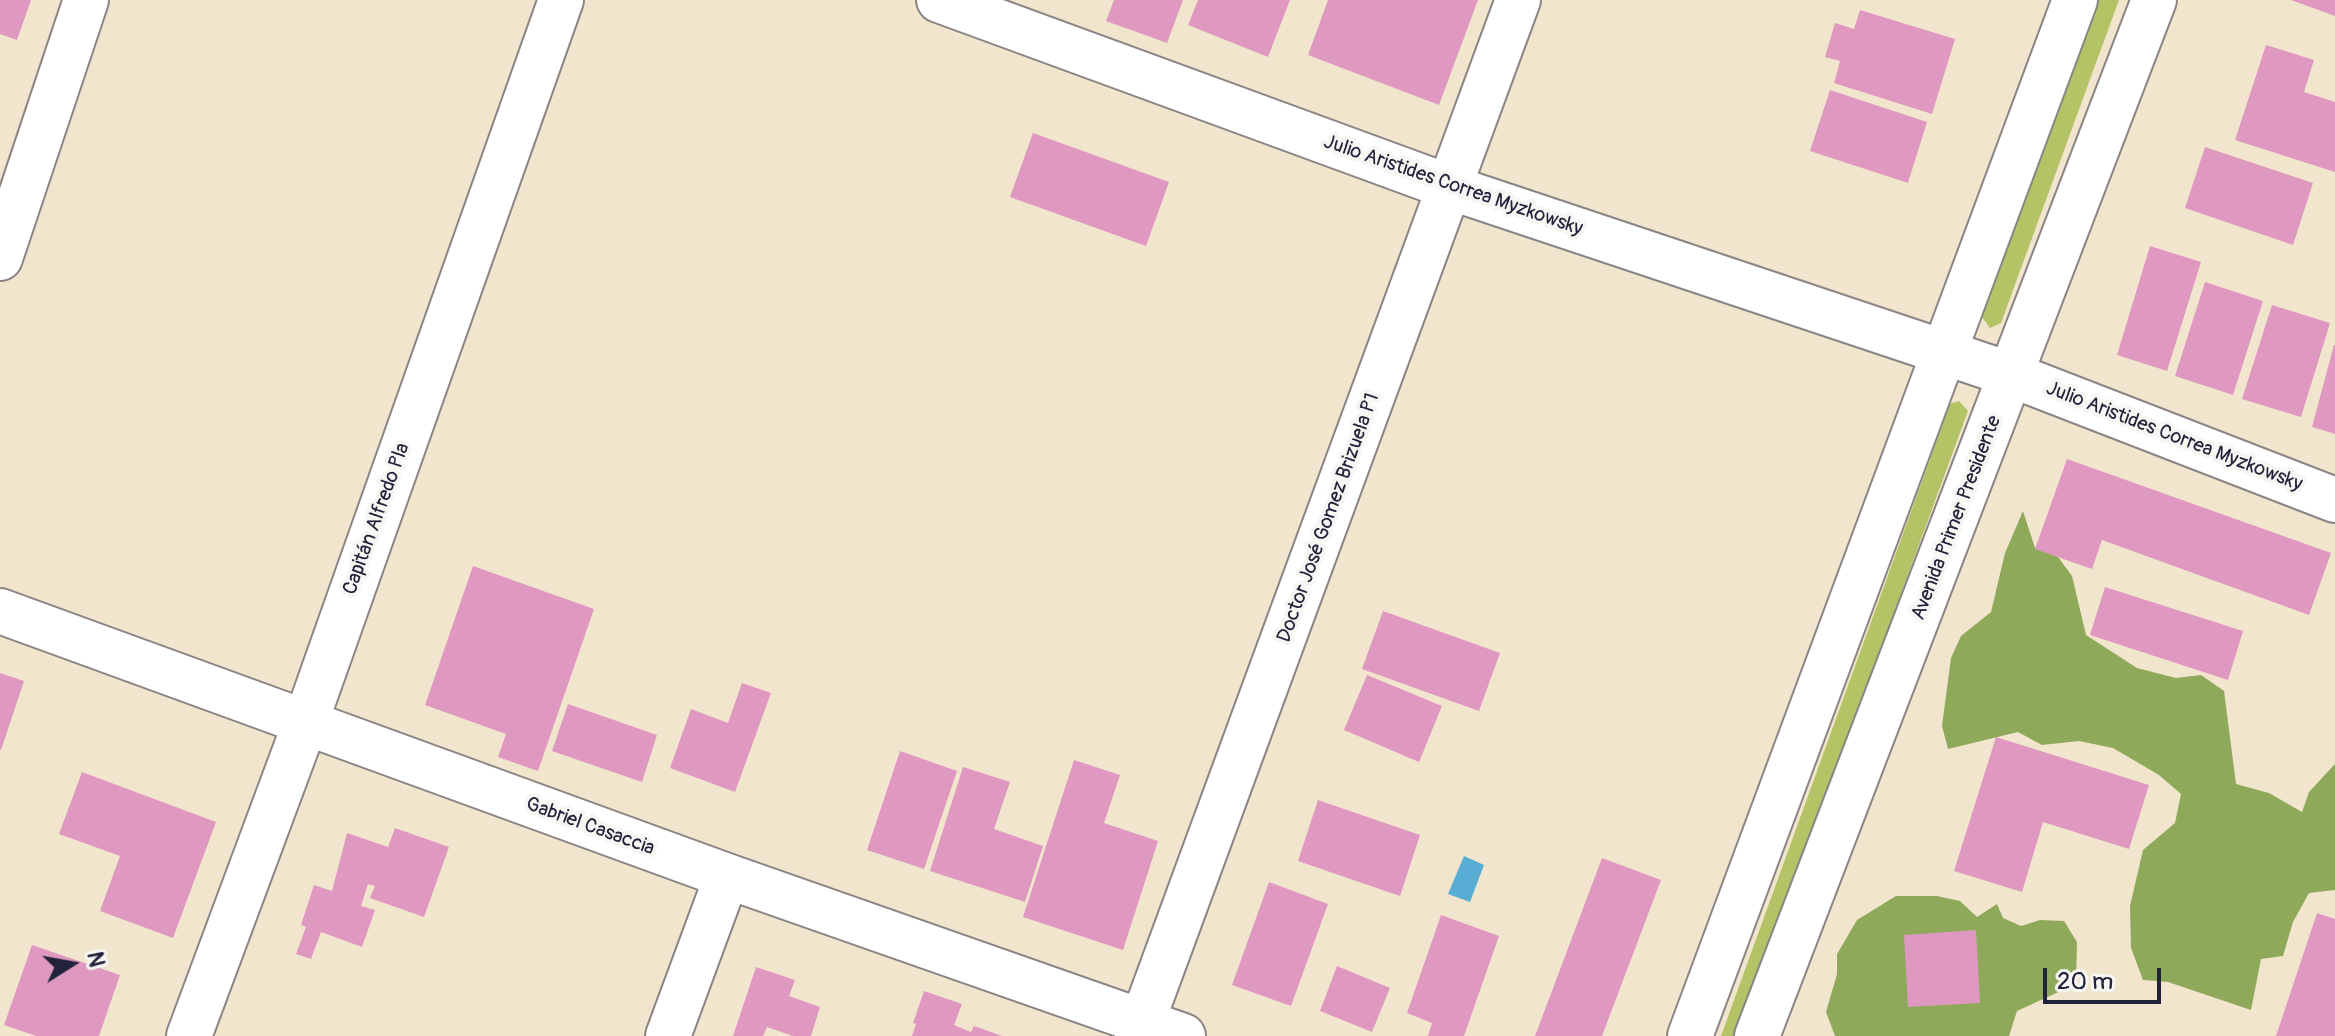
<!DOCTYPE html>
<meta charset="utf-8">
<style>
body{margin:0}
#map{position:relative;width:2335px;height:1036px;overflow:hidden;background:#f2e5cd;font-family:Pangolin,sans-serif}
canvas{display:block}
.north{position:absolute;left:32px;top:924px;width:80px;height:80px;-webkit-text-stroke:6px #f6f6f2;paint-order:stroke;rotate:79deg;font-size:22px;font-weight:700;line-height:32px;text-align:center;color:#22223b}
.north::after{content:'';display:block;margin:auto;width:28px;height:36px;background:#22223b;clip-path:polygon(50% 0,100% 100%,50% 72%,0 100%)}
.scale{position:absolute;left:2043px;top:968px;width:118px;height:36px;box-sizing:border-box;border:4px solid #22223b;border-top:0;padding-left:10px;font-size:24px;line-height:28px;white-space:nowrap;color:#22223b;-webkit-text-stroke:6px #f6f6f2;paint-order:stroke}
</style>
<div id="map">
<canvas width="2335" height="1036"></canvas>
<div class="north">N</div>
<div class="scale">20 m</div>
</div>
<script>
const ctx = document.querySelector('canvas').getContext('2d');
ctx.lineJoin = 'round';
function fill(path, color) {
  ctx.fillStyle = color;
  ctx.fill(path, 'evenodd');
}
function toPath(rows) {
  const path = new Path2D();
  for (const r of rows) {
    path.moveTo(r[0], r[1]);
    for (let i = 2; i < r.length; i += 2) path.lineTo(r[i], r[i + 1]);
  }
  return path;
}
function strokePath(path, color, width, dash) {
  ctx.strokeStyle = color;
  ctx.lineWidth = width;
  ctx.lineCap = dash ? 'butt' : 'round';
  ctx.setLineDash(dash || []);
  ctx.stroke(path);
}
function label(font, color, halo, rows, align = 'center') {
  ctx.font = font + ' Pangolin,sans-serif';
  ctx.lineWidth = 8;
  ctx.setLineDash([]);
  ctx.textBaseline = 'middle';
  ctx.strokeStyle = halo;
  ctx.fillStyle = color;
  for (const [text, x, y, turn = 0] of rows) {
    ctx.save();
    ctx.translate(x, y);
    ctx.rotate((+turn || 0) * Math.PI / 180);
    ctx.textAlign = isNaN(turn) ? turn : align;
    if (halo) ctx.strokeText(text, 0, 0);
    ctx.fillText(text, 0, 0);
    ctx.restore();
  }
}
fill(toPath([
 [2099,0,2119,0,2001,323,1990,328,1982,317],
 [1959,401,1968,411,1739,1036,1721,1036,1950,404]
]), '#b3c365');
fill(toPath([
 [2023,511,2035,548,2058,557,2072,576,2086,635,2137,668,2176,678,2201,675,2224,691,2236,784,2269,793,2302,812,2309,792,2335,764,2335,890,2309,893,2293,922,2283,956,2261,959,2251,1010,2168,982,2143,980,2131,948,2130,906,2143,850,2175,823,2181,794,2159,775,2113,748,2079,741,2042,745,2018,732,1948,749,1942,726,1951,658,1961,636,1991,612,2005,553],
 [1896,896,1937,896,1960,901,1977,917,1997,904,2003,918,2021,926,2040,920,2064,921,2077,942,2076,984,2017,1011,2009,1036,1835,1036,1826,1012,1837,974,1837,954,1857,920]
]), '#8ea95a');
fill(toPath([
 [1464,856,1484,865,1470,902,1448,894]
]), '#58add4');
fill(toPath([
 [0,0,31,0,17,40,0,34],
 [1114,0,1183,0,1167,43,1106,21],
 [1198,0,1290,0,1268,57,1188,25],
 [1328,0,1478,0,1439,105,1308,55],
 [2291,0,2335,0,2335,16],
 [1860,10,1955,39,1932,114,1834,83,1840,61,1825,57,1835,23,1854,29],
 [2266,45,2314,60,2304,92,2335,102,2335,172,2235,140],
 [1830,90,1927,122,1908,183,1810,151],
 [1033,133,1169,182,1146,246,1010,197],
 [2205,147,2313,183,2293,245,2185,208],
 [2150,246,2201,262,2167,371,2117,355],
 [2205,282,2263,301,2233,395,2175,376],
 [2272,305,2330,323,2301,417,2242,399],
 [2334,345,2335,345,2335,434,2312,427],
 [2067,459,2331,553,2309,615,2102,540,2092,569,2035,549],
 [473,566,594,609,538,771,498,757,506,734,425,705],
 [2105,587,2243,631,2228,680,2090,635],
 [1383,611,1500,653,1479,711,1362,669],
 [0,673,24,681,1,750,0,750],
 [1367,675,1442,706,1419,762,1344,730],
 [742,683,771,693,735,792,670,768,691,709,728,723],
 [568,704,657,735,642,782,552,751],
 [1996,737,2149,785,2129,849,2043,822,2022,892,1954,871],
 [900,751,957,771,924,869,867,850],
 [1074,760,1120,775,1104,823,1158,841,1123,950,1023,917],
 [963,767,1010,782,994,829,1043,846,1025,902,930,871],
 [82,772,216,822,173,938,100,911,120,856,59,834],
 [1318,800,1420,835,1400,896,1298,861],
 [395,828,449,847,424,917,370,898,375,886,368,884,361,906,375,910,362,947,321,932,311,959,296,954,306,927,301,925,314,885,332,891,347,833,388,847],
 [1602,858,1661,880,1602,1036,1535,1036],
 [1269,882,1328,904,1291,1006,1232,985],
 [2317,913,2335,919,2335,1036,2276,1036],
 [1441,915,1499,936,1464,1036,1428,1036,1432,1023,1407,1013],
 [1976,930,1980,1003,1908,1007,1904,935],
 [32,945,120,975,99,1036,36,1036,4,1025],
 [1337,966,1390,988,1372,1032,1320,1011],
 [756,967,795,980,789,996,820,1007,811,1036,793,1036,767,1027,763,1036,733,1036],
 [924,991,962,1004,954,1025,971,1032,974,1026,1002,1036,912,1036,916,1024,913,1023]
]), '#df99c0');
const minor = toPath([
 [939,0,1452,188,2012,375,2335,500],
 [0,258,86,0],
 [0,611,727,876,1183,1036],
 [189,1036,305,724,561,0],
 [668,1036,727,876],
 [1137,1036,1518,0]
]);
const major = toPath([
 [1690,1036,2075,0],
 [1757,1036,2154,0]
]);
strokePath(minor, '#8a8484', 48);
strokePath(major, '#8a8484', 48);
strokePath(minor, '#fff', 44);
strokePath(major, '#fff', 44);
label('20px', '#22223b', '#f6f6f2', [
 ["Julio Aristides Correa Myzkowsky",1453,186,19],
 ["Julio Aristides Correa Myzkowsky",2174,437,21],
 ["Doctor José Gomez Brizuela P1",1329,518,-70],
 ["Avenida Primer Presidente",1957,518,-69],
 ["Capitán Alfredo Pla",377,519,-70],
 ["Gabriel Casaccia",590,827,20]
]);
</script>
